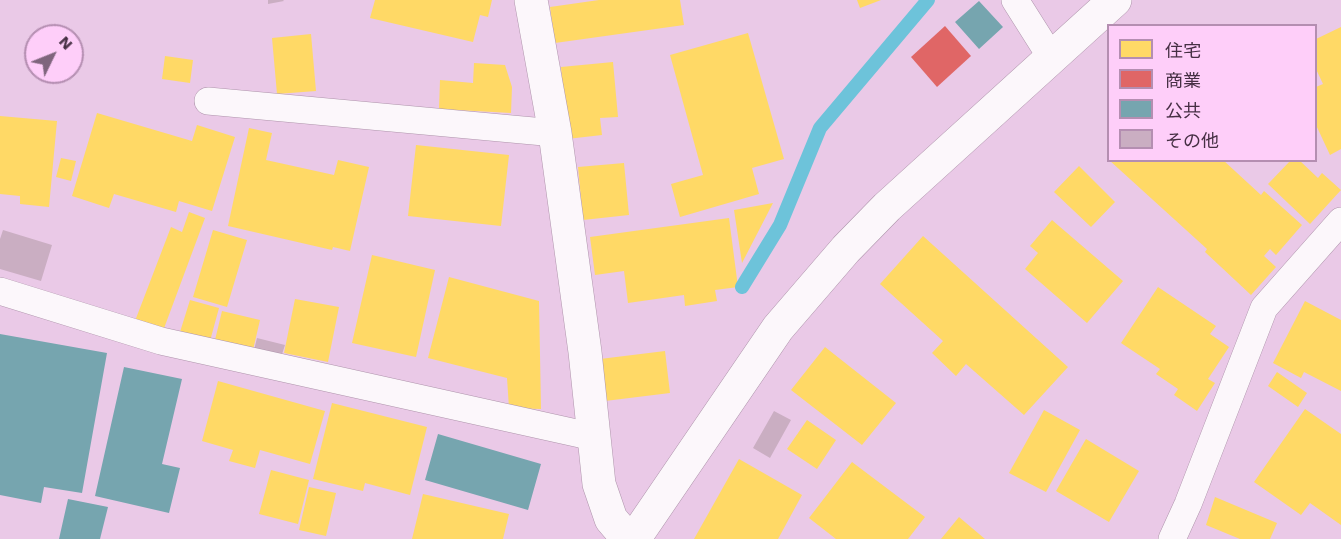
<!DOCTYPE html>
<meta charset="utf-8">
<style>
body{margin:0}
#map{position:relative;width:1341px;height:539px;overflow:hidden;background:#eac9e7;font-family:"Work Sans","Noto Sans JP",sans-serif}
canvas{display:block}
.legend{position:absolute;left:1107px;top:24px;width:210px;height:138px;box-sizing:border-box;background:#fecef9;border:2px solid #b48eb1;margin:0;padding:8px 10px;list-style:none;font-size:18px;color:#462f44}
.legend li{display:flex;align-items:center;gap:12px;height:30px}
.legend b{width:30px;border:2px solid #b48eb1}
.north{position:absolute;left:24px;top:24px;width:60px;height:60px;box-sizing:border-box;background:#fecef9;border:2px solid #b48eb1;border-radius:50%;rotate:47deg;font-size:16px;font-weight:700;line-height:24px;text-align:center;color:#462f44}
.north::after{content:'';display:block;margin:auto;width:21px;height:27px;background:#7f657d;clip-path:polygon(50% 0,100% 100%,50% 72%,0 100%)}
</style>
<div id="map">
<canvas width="1341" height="539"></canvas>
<ul class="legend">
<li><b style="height:16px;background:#ffd966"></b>住宅</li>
<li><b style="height:16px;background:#e06666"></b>商業</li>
<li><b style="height:16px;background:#76a5af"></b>公共</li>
<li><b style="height:16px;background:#caaec2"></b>その他</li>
</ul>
<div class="north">N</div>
</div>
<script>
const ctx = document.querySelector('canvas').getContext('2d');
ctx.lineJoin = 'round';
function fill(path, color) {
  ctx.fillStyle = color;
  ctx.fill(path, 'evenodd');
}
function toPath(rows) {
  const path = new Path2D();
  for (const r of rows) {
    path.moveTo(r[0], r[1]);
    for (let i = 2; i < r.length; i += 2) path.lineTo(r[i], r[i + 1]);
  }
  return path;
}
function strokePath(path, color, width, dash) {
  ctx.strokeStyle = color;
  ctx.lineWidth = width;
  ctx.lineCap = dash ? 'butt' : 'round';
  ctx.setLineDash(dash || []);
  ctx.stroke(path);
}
fill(toPath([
 [375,0,492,0,488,17,480,15,473,42,370,18],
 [599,0,680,0,684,25,555,43,550,7],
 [857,0,881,0,860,8],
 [1341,27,1341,149,1330,155,1316,125,1316,87,1323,84,1316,69,1316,39],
 [748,33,784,159,752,168,759,194,680,217,671,184,703,175,670,55],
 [311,34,316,91,277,94,272,38],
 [165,56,193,60,190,83,162,79],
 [613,62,618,117,600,118,602,135,567,139,561,67],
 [474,63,505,65,512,87,511,113,439,109,440,80,473,83],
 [97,113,192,141,197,125,235,137,212,211,179,201,176,212,114,194,109,208,72,196],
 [0,116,57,121,49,207,20,204,20,196,0,194],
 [249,128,272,133,266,160,334,175,338,160,369,167,350,251,333,247,332,250,228,226],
 [416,145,509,155,501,226,408,216],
 [61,158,76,161,71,181,56,177],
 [1109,160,1223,160,1261,195,1264,191,1302,225,1276,255,1270,249,1264,256,1276,267,1251,295,1205,252,1207,249],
 [1291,160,1299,160,1318,178,1322,173,1341,190,1310,224,1268,184],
 [624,163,629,215,583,220,578,167],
 [1079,166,1115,202,1091,227,1054,192],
 [773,203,742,263,734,210],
 [189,212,205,218,163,331,135,321,171,227,182,232],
 [729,218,738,287,715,290,717,301,685,306,684,295,628,303,624,271,595,275,590,237],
 [1052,220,1123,281,1087,323,1025,269,1038,253,1030,246],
 [213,230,247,240,227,307,193,297],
 [923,236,1068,367,1024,415,966,364,956,376,932,353,943,341,880,284],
 [372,255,435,270,416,357,352,343],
 [449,277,539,301,541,409,509,408,507,378,428,358],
 [1158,287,1216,326,1210,334,1229,347,1208,379,1215,383,1197,411,1174,395,1178,389,1156,374,1160,369,1121,343],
 [295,299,339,307,328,362,284,353],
 [190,300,219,308,210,341,180,332],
 [1305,301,1341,320,1341,391,1304,372,1301,378,1273,363],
 [222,311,260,320,253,350,215,340],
 [825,347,896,403,862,445,791,390],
 [665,351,670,393,605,401,600,359],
 [1277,372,1307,393,1298,407,1268,386],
 [218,381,325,411,310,464,260,450,255,468,229,461,233,450,202,441],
 [332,403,427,427,410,495,365,483,363,491,313,479],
 [1305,409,1341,434,1341,525,1310,503,1301,515,1254,482],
 [1044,410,1080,430,1046,492,1009,473],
 [807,420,836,440,817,469,787,449],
 [1086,439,1139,471,1109,522,1056,491],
 [739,459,802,495,778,539,694,539],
 [852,462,925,517,908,539,836,539,809,518],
 [271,470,309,480,298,524,259,514],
 [309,487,336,493,326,536,299,530],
 [423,494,509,514,503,539,412,539],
 [1215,497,1277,523,1270,539,1240,539,1206,525],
 [959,517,985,539,941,539]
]), '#ffd966');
fill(toPath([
 [945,26,971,56,937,87,911,57]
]), '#e06666');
fill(toPath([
 [979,1,1003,27,979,49,955,22],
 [0,334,107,353,82,493,44,487,41,503,0,495],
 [124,367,182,379,162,464,180,468,169,513,95,496],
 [438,434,541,464,528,510,425,480],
 [68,499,108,507,100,539,59,539]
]), '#76a5af');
strokePath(toPath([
 [742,287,780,225,820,128,928,0]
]), '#6dc3da', 14);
fill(toPath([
 [268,0,283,0,284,1,268,4],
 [3,230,52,245,41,281,0,269,0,239],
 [257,338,285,345,281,357,254,350],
 [774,411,791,420,770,458,753,448]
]), '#caaec2');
const lane = toPath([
 [1015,0,1051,57],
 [208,101,555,133],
 [0,291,161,341,594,437],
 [1172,539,1188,504,1264,308,1341,221]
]);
const secondary = toPath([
 [531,0,555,133,585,352,599,484,611,519,628,539],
 [634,539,778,328,846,249,887,207,1115,0]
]);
strokePath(lane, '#ae94ab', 28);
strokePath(secondary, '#ae94ab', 34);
strokePath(lane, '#fcf7fb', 27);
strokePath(secondary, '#fcf7fb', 33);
</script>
